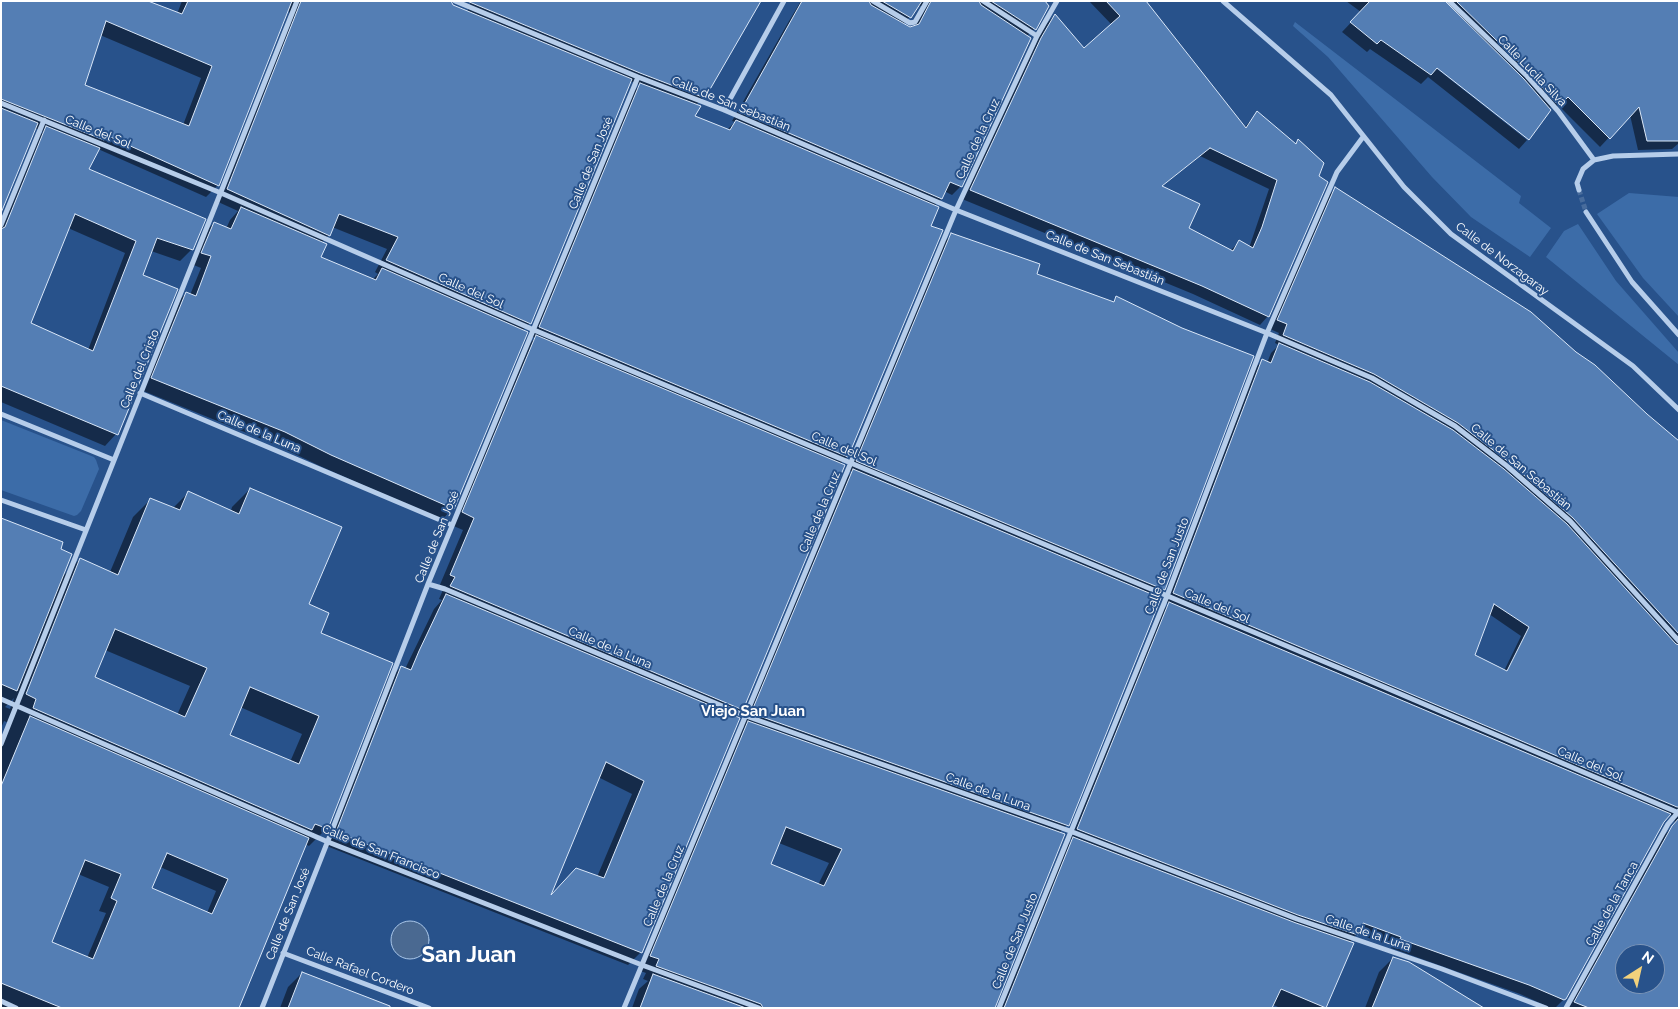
<!DOCTYPE html>
<meta charset="utf-8">
<style>
body{margin:0}
#map{position:relative;width:1680px;height:1009px;overflow:hidden;background:#28528b;font-family:Raleway,sans-serif}
canvas{display:block}
.frame{position:absolute;inset:0;border:2px solid #fff;pointer-events:none}
.north{position:absolute;left:1615px;top:944px;width:50px;height:50px;box-sizing:border-box;background:#28528b;border:1px solid #7e97b9;border-radius:50%;rotate:35deg;font-size:14px;font-weight:700;line-height:20px;text-align:center;color:#fff}
.north::after{content:'';display:block;margin:auto;width:18px;height:22px;background:#f2d17c;clip-path:polygon(50% 0,100% 100%,50% 72%,0 100%)}
</style>
<div id="map">
<canvas width="1680" height="1009"></canvas>
<div class="frame"></div>
<div class="north">N</div>
</div>
<script>
const ctx = document.querySelector('canvas').getContext('2d');
ctx.lineJoin = 'round';
function fill(path, color) {
  ctx.fillStyle = color;
  ctx.fill(path, 'evenodd');
}
function toPath(rows) {
  const path = new Path2D();
  for (const r of rows) {
    if (r.length === 3) {
      path.moveTo(r[0] + r[2], r[1]);
      path.arc(r[0], r[1], r[2], 0, 2 * Math.PI);
      continue;
    }
    path.moveTo(r[0], r[1]);
    for (let i = 2; i < r.length; i += 2) path.lineTo(r[i], r[i + 1]);
  }
  return path;
}
function strokePath(path, color, width, dash) {
  ctx.strokeStyle = color;
  ctx.lineWidth = width;
  ctx.lineCap = dash ? 'butt' : 'round';
  ctx.setLineDash(dash || []);
  ctx.stroke(path);
}
function label(font, color, halo, rows, align = 'center') {
  ctx.font = font + ' Raleway,sans-serif';
  ctx.lineWidth = 4;
  ctx.setLineDash([]);
  ctx.textBaseline = 'middle';
  ctx.strokeStyle = halo;
  ctx.fillStyle = color;
  for (const [text, x, y, turn = 0] of rows) {
    ctx.save();
    ctx.translate(x, y);
    ctx.rotate((+turn || 0) * Math.PI / 180);
    ctx.textAlign = isNaN(turn) ? turn : align;
    if (halo) ctx.strokeText(text, 0, 0);
    ctx.fillText(text, 0, 0);
    ctx.restore();
  }
}
fill(toPath([
 [1295,22,1521,196,1519,203,1551,228,1530,257,1471,217,1432,177,1328,57,1293,26],
 [1629,193,1679,197,1679,317,1643,278,1597,214],
 [1578,224,1616,281,1679,353,1679,365,1546,257,1564,231],
 [1,420,94,457,96,460,99,469,81,511,77,515,74,516,1,490]
]), '#3c6ca8');
const water = toPath([
 [410,940,19]
]);
fill(water, '#4a6991');
strokePath(water, '#abc8ea', 1);
fill(toPath([
 [1,1,177,14,182,1,426,1,467,13,471,1,704,97,696,105,693,117,727,130,735,122,732,121,789,21,801,1,1043,1,1047,7,1034,29,1027,36,961,186,952,195,944,191,941,199,934,206,847,457,840,464,742,709,734,717,641,952,628,965,324,845,388,680,401,667,405,669,434,609,442,600,439,599,443,590,439,587,463,530,451,525,524,349,535,338,531,336,632,93,640,85,630,81,530,323,522,331,453,508,442,520,320,466,274,444,141,390,175,305,186,293,190,295,201,268,191,264,202,235,214,223,226,229,230,220,238,211,216,201,290,15,288,8,218,185,206,197,98,149,88,170,192,249,180,261,151,251,141,276,116,434,105,446,1,402,1,221,35,139,43,132,35,128,1,210],
 [918,6,921,6,923,13,914,27,910,29,903,25],
 [100,35,201,78,183,125,83,85],
 [332,227,387,249,375,272,378,274,372,280,319,258,321,243,329,235],
 [68,228,125,253,88,350,30,323],
 [598,777,632,794,597,877,549,898],
 [1089,1,1145,1,1244,128,1257,113,1295,144,1298,141,1268,316,1260,325,1193,294,962,199,1033,48,1046,24,1055,15,1084,50,1112,25],
 [1200,156,1269,189,1249,248,1239,242,1230,251,1187,229,1161,187],
 [1346,1,1679,1,1679,143,1672,149,1638,150,1630,115,1600,147,1558,105,1555,108,1552,105,1549,109,1433,63,1432,65,1527,140,1519,149,1428,77,1421,84,1370,49,1367,52,1342,32,1361,12],
 [1335,189,1646,415,1679,442,1679,1008,1568,1008,1663,836,1675,825,1674,816,1668,815,1663,821,1565,998,1555,1008,1551,1008,1520,994,1391,948,1392,946,1357,934,1349,943,1353,944,1325,1008,1280,1008,1272,1004,1270,1008,997,1008,1060,852,1072,840,1068,839,1160,613,1169,604,1165,602,1254,369,1262,361,1267,363,1271,353,1279,345,1275,343,1279,333,1270,329,1327,197],
 [1489,614,1521,636,1504,671,1473,656],
 [1625,954,1655,954,1655,984,1625,984],
 [952,234,1035,274,1112,303,1116,298,1164,589,1156,597,1067,825,1059,833,994,1008,632,1008,639,989,648,981,643,979,646,973,638,970,735,737,744,727,740,726,841,483,852,472,848,470,942,244],
 [779,843,829,863,818,885,769,865],
 [250,489,308,605,319,633,327,828,309,846,305,844,238,1008,1,1008,1,739,9,723,4,721,1,728,1,519,59,550,61,578,80,559,110,572,133,517,151,499,172,509,188,493,231,511,232,507],
 [105,650,190,686,177,715,93,678],
 [14,698,10,709,5,707],
 [240,707,302,734,290,762,228,736],
 [160,867,216,891,207,913,150,889],
 [78,874,109,887,99,911,106,913,87,958,50,943],
 [1393,958,1477,1008,1365,1008,1379,972],
 [302,973,391,1008,280,1008,288,987]
]), '#0007');
const building = toPath([
 [1,1,148,1,182,14,188,1,292,1,219,186,106,135,104,140,1,99,1,1],
 [106,21,212,66,189,126,85,85,106,21],
 [301,1,451,1,453,5,632,79,531,324,386,260,398,237,339,214,330,236,227,189,301,1],
 [467,1,761,1,705,98,640,73,467,1],
 [802,1,869,1,871,5,910,27,919,24,931,1,979,1,981,5,1031,38,962,187,950,182,942,199,740,112,802,1],
 [882,1,922,1,911,18,882,1],
 [991,1,1045,1,1049,6,1036,30,991,1],
 [1106,1,1146,1,1246,128,1257,111,1296,144,1298,139,1324,163,1319,176,1328,182,1269,317,1202,286,970,190,1041,38,1055,14,1084,48,1120,16,1106,1],
 [1210,148,1277,180,1262,227,1253,248,1239,240,1233,251,1189,228,1200,204,1162,186,1210,148],
 [1370,1,1445,1,1524,79,1551,110,1529,140,1437,68,1431,75,1381,40,1377,44,1350,22,1370,1],
 [1456,1,1679,1,1679,141,1647,141,1639,107,1610,139,1568,97,1565,100,1561,96,1556,103,1530,73,1456,1],
 [640,83,701,106,695,116,730,130,736,120,939,207,931,226,943,230,848,457,539,327,640,83],
 [1,108,38,123,1,213,1,108],
 [46,126,100,148,89,169,206,219,193,250,157,238,143,275,178,289,118,435,1,386,1,229,5,227,46,126],
 [75,214,136,241,93,351,31,323,75,214],
 [1335,187,1531,312,1576,352,1595,365,1647,414,1679,441,1679,634,1573,518,1510,463,1458,423,1374,374,1283,335,1287,324,1277,320,1335,187],
 [241,207,327,244,321,257,376,280,382,268,528,332,454,509,331,455,285,432,151,378,186,292,196,296,211,256,201,253,214,222,231,229,241,207],
 [951,233,1040,264,1037,274,1114,302,1116,296,1182,328,1254,356,1165,590,856,461,951,233],
 [536,335,845,465,743,710,450,586,455,577,450,575,474,518,462,512,536,335],
 [1279,343,1370,382,1453,430,1504,469,1567,524,1676,644,1679,645,1679,807,1677,807,1173,593,1262,359,1271,363,1279,343],
 [1494,604,1529,627,1507,671,1475,655,1494,604],
 [853,469,1161,598,1069,826,751,713,853,469],
 [250,488,342,527,309,604,329,613,321,633,393,663,328,829,315,824,312,830,33,708,36,699,26,694,80,558,118,575,150,498,180,510,188,491,239,514,250,488],
 [115,629,207,668,185,717,95,677,115,629],
 [250,687,319,716,299,764,230,735,250,687],
 [1,518,63,542,61,549,72,554,17,691,1,684,1,518],
 [446,594,740,718,642,953,336,832,401,666,411,670,419,651,446,594],
 [606,762,644,781,604,878,576,868,551,895,606,762],
 [1169,602,1671,814,1664,822,1566,999,1564,1000,1529,985,1400,939,1401,937,1363,923,1358,935,1298,915,1077,829,1169,602],
 [30,716,309,838,239,1008,62,1008,1,983,1,786,30,716],
 [167,853,228,879,212,914,152,888,167,853],
 [85,860,121,874,111,898,117,901,93,959,52,942,85,860],
 [748,721,1065,834,995,1008,763,1008,761,1004,656,966,659,959,650,956,748,721],
 [786,827,842,849,824,886,771,864,786,827],
 [1679,818,1679,1008,1589,1008,1574,1002,1672,826,1679,818],
 [1625,954,1655,954,1655,984,1625,984,1625,954],
 [1073,837,1296,923,1354,943,1326,1008,1281,989,1272,1008,1004,1008,1073,837],
 [1393,957,1409,962,1484,1008,1372,1008,1393,957],
 [302,972,390,1006,390,1008,288,1008,302,972],
 [653,974,746,1008,640,1008,653,974]
]);
fill(building, '#547eb4');
strokePath(building, '#dae7f8', 1);
strokePath(toPath([
 [1579,190,1586,212]
]), '#486c9c', 5, [5, 2.5]);
strokePath(toPath([
 [455,1,638,77,724,110,956,210,1267,333,1372,378,1455,426,1507,466,1570,521,1679,641],
 [873,1,910,23,915,22,927,1],
 [983,1,1037,36],
 [1223,1,1331,95,1404,187,1451,234,1633,366,1679,410],
 [1449,1,1527,76,1558,111,1594,160],
 [1,103,221,193,534,330,1363,678,1679,813],
 [724,110,784,1],
 [1579,190,1577,183,1583,169,1594,160,1613,156,1679,154],
 [1586,212,1632,282,1679,335],
 [1,225,44,120],
 [140,393,452,525],
 [1,414,114,460],
 [1,500,86,530],
 [428,584,445,589,746,716,1070,831,1297,919,1442,969,1546,1008],
 [1,699,328,842,642,965,759,1008],
 [1,744,297,1],
 [283,953,429,1008],
 [1,1001,16,1008],
 [262,1008,331,833,428,584,638,77],
 [624,1008,956,210,1037,36,1057,1],
 [999,1008,1167,596,1267,333,1337,172,1363,137],
 [1566,1008,1668,824,1679,811]
]), '#b6cdea', 5);
label('12px', '#fff', '#28528b', [
 ["Calle Lucila Silva",1532,71,46],
 ["Calle de San Sebastián",731,104,22],
 ["Calle del Sol",98,132,22],
 ["Calle de la Cruz",978,139,-65],
 ["Calle de San José",591,163,-68],
 ["Calle de San Sebastián",1105,258,22],
 ["Calle de Norzagaray",1502,259,37],
 ["Calle del Sol",471,291,24],
 ["Calle del Cristo",140,369,-68],
 ["Calle de la Luna",259,432,23],
 ["Calle del Sol",844,449,23],
 ["Calle de San Sebastián",1521,467,40],
 ["Calle de la Cruz",820,512,-67],
 ["Calle de San José",437,537,-68],
 ["Calle de San Justo",1167,566,-69],
 ["Calle del Sol",1217,606,23],
 ["Calle de la Luna",610,648,23],
 ["Calle del Sol",1590,764,23],
 ["Calle de la Luna",988,792,20],
 ["Calle de San Francisco",381,852,22],
 ["Calle de la Cruz",664,886,-67],
 ["Calle de la Tanca",1612,904,-61],
 ["Calle de San José",288,914,-68],
 ["Calle de la Luna",1368,933,19],
 ["Calle de San Justo",1015,941,-68],
 ["Calle Rafael Cordero",360,971,21]
]);
label('bold 15px', '#fff', '#28528b', [
 ["Viejo San Juan",753,711]
]);
label('bold 22px', '#fff', '#28528b', [
 ["San Juan",469,955]
]);
</script>
